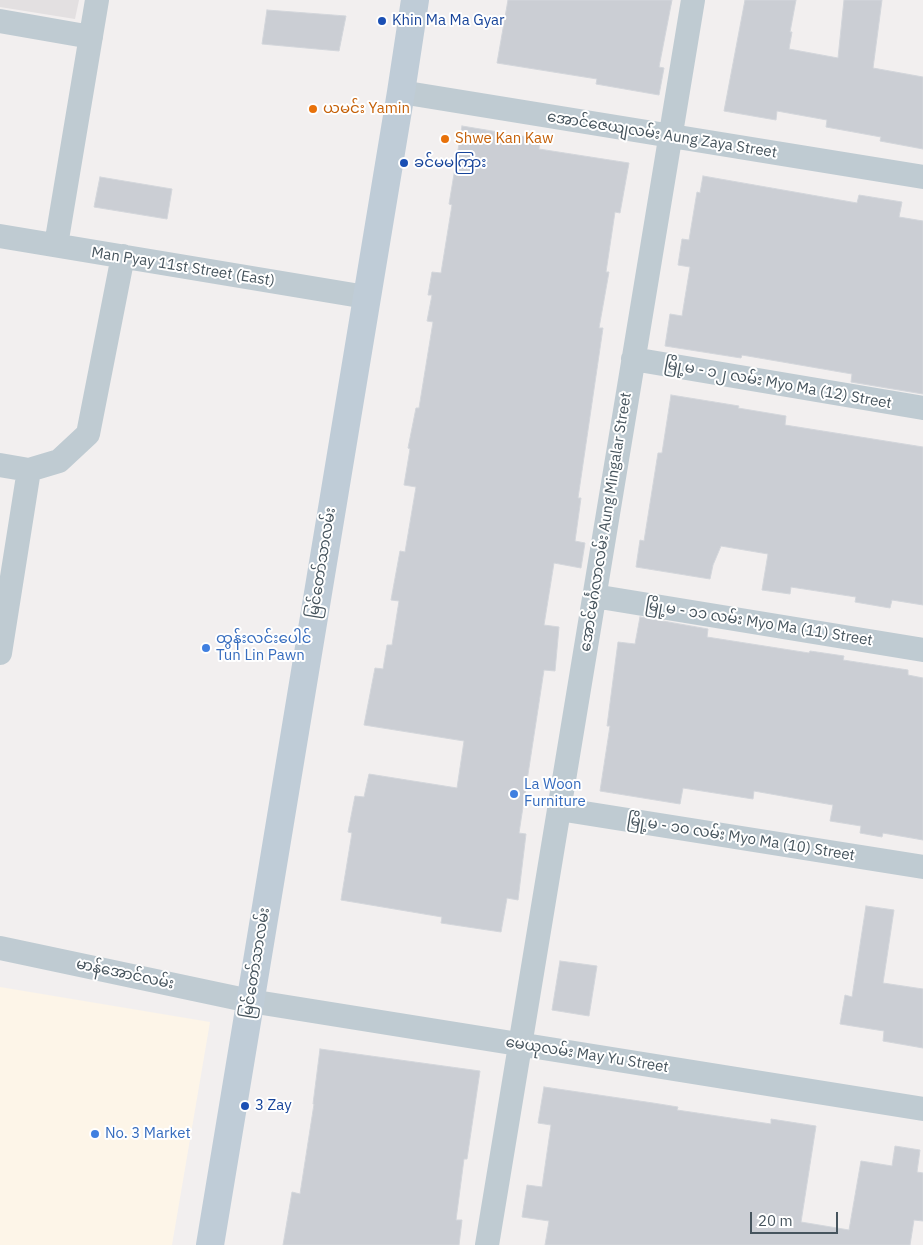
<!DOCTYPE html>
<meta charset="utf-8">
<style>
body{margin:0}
#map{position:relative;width:923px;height:1245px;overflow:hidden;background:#f2efef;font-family:"IBM Plex Sans",sans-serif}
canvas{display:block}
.scale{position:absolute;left:750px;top:1212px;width:88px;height:22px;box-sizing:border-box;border:2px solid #46545d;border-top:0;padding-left:6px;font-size:15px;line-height:18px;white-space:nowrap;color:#46545d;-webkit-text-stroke:4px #fff;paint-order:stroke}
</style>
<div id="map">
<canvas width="923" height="1245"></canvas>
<div class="scale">20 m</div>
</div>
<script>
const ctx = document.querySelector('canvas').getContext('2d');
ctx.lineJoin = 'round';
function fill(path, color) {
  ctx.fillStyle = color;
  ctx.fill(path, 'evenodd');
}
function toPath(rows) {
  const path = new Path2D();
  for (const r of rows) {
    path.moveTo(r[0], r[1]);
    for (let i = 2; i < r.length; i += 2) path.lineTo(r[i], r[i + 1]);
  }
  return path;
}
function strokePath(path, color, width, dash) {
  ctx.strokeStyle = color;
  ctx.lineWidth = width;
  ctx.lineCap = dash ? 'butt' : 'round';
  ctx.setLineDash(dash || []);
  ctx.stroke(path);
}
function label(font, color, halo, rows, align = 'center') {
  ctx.font = font + ' "IBM Plex Sans","Noto Sans Myanmar",sans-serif';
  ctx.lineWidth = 4;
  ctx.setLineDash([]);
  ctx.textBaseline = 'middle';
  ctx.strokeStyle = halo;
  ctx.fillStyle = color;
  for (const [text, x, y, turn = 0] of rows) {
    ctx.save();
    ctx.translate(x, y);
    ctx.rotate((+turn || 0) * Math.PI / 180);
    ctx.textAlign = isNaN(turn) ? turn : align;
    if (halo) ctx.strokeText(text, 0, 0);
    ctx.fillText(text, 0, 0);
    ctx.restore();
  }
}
fill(toPath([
 [0,987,210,1022,172,1245,0,1245]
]), '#fdf5e8');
fill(toPath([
 [0,0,79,0,75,19,0,7]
]), '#e3e0e1');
const building = toPath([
 [508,0,672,0,659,67,664,68,659,95,596,84,597,79,497,63,508,0],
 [745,0,796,0,790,32,792,32,789,49,838,58,844,0,882,0,873,68,923,77,923,149,880,141,881,137,826,127,827,120,777,111,776,120,724,111,745,0],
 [267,10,346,16,339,51,262,44,267,10],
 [462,126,540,139,539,149,629,163,620,213,615,212,606,272,609,272,599,328,603,328,578,498,581,498,575,541,585,543,581,568,554,563,544,625,559,627,555,671,544,670,519,833,526,834,518,900,507,898,501,932,441,923,442,917,341,900,352,833,348,832,355,796,364,797,369,774,457,788,464,741,364,725,375,668,383,669,387,645,392,645,399,601,391,600,400,551,405,552,416,487,404,485,410,449,408,448,416,408,419,408,433,322,427,321,432,295,428,295,432,272,441,273,452,205,449,204,462,126],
 [703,176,857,203,859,195,902,202,899,217,923,221,923,394,851,382,852,374,800,365,742,355,741,358,665,346,670,314,682,316,690,267,678,265,682,239,689,240,697,192,700,193,703,176],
 [100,177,172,189,167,219,94,207,100,177],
 [671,395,739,406,738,408,786,416,785,425,923,447,923,605,892,600,890,608,855,602,856,597,791,587,790,594,762,590,768,554,721,546,713,565,710,579,636,567,640,540,644,541,658,453,662,453,671,395],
 [640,617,708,629,707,637,809,653,810,651,844,656,843,660,908,670,908,675,923,678,923,840,883,833,882,837,860,833,861,826,830,821,833,805,754,791,753,799,683,788,680,804,600,791,610,726,607,726,618,642,635,644,640,617],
 [866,906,894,910,883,983,923,989,923,1048,883,1041,884,1031,840,1024,845,995,852,997,866,906],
 [560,961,597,966,589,1016,552,1010,560,961],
 [320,1049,480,1071,467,1159,464,1159,456,1220,462,1220,459,1245,283,1245,292,1192,300,1194,314,1104,313,1104,320,1049],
 [544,1087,653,1103,678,1107,677,1110,771,1124,771,1119,816,1126,801,1222,849,1230,861,1161,892,1166,895,1146,920,1150,917,1172,923,1173,923,1221,914,1220,910,1245,545,1245,549,1221,522,1217,527,1185,542,1187,551,1125,538,1123,544,1087]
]);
fill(building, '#cbced4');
strokePath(building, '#d3d6db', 1);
strokePath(toPath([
 [0,21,91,37],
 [401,92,923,177],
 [0,236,366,297],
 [56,245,97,0],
 [633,359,923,408],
 [0,465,29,470,59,461,88,434,123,256],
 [594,596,923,650],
 [0,653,29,470],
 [559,809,923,867],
 [0,948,250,1001,923,1109],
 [487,1245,693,0]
]), '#bfcbd2', 24);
strokePath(toPath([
 [210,1245,401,92,415,0]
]), '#bfccd7', 28);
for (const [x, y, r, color] of [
 [382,21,5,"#1a4fb4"],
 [313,109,5,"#e8710a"],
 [445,139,5,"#e8710a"],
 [404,163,5,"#1a4fb4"],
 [206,648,5,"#3f7fe0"],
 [514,794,5,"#3f7fe0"],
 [245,1106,5,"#1a4fb4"],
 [95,1134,5,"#3f7fe0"]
]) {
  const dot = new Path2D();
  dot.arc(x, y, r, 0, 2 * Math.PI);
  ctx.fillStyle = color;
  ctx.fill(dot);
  strokePath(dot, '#fff', 2);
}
label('15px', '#164399', '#fff', [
 ["Khin Ma Ma Gyar",392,21],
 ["ခင်မမကြား",414,163],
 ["3 Zay",255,1106]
], 'left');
label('15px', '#c56008', '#fff', [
 ["ယမင်း Yamin",323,109],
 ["Shwe Kan Kaw",455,139]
], 'left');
label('15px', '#46545d', '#fff', [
 ["အောင်ဇေယျလမ်း Aung Zaya Street",662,135,9],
 ["Man Pyay 11st Street (East)",183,267,9],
 ["မြို့မ - ၁၂ လမ်း Myo Ma (12) Street",778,384,10],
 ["အောင်မင်္ဂလာလမ်း Aung Mingalar Street",606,522,-81],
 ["မြင်တော်သာလမ်း",322,563,-81],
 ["မြို့မ - ၁၁ လမ်း Myo Ma (11) Street",759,623,9],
 ["မြို့မ - ၁၀ လမ်း Myo Ma (10) Street",741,838,9],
 ["မြင်တော်သာလမ်း",256,963,-81],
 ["မာန်အောင်လမ်း",125,974,12],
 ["မေယုလမ်း May Yu Street",587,1055,9]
]);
label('15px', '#366cbe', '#fff', [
 ["ထွန်းလင်းပေါင်",216,639],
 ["Tun Lin Pawn",216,656],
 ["La Woon",524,785],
 ["Furniture",524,802],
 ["No. 3 Market",105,1134]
], 'left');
</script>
